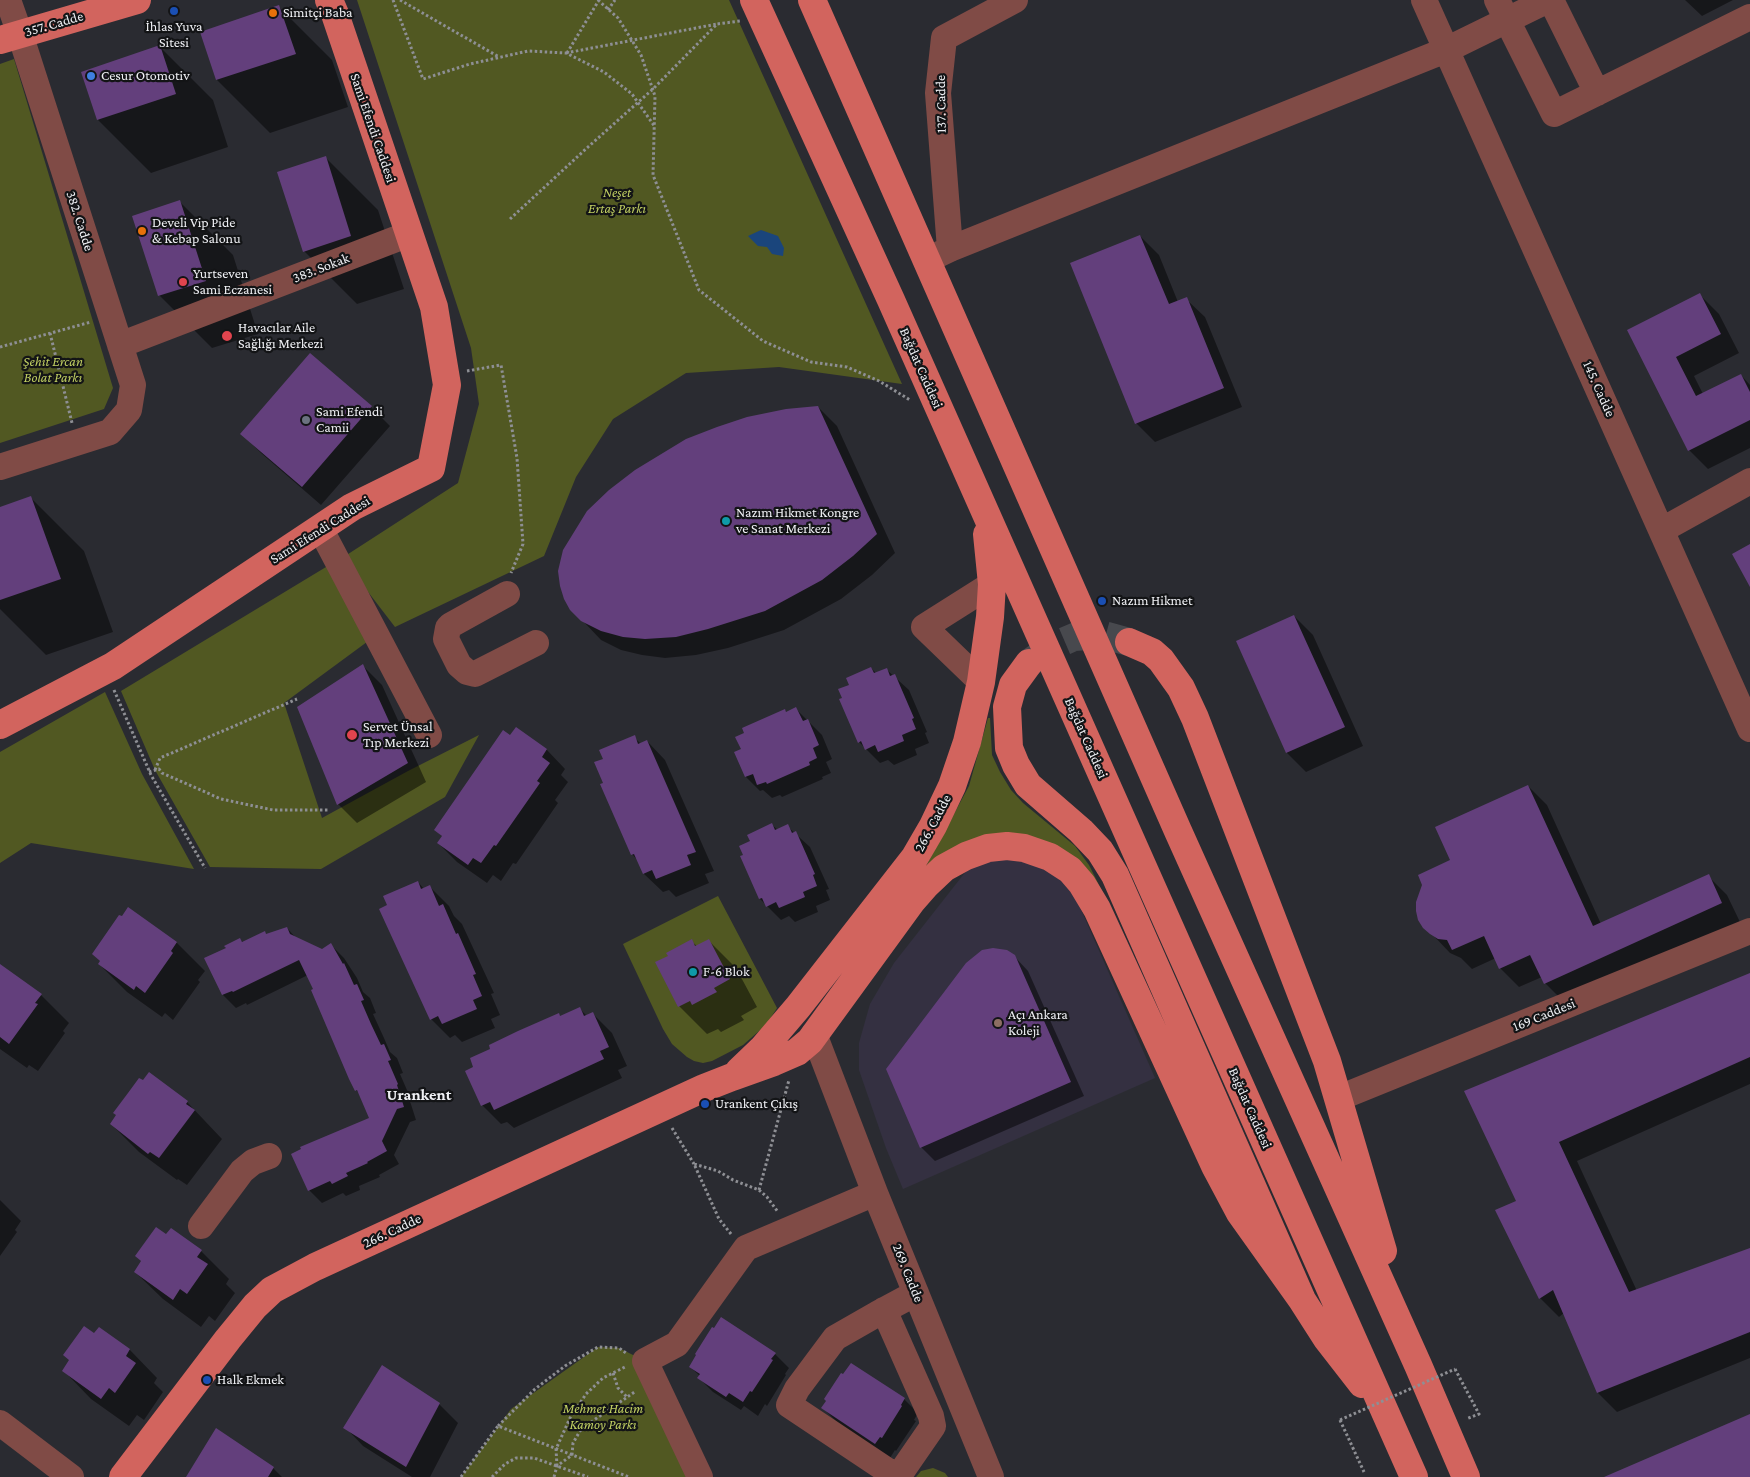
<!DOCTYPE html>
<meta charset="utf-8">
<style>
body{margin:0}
canvas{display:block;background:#2a2b31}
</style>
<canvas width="1750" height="1477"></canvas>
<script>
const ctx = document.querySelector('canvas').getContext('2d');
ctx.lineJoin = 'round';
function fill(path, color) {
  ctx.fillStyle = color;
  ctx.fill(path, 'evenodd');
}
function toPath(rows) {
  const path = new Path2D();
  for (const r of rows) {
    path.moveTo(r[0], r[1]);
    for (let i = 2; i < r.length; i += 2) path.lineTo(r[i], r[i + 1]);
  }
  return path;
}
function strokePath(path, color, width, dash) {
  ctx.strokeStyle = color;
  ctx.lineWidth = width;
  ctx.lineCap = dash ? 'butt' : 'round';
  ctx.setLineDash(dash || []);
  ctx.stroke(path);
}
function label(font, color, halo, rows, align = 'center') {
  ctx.font = font + ' "Crimson Pro",serif';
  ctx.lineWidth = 4.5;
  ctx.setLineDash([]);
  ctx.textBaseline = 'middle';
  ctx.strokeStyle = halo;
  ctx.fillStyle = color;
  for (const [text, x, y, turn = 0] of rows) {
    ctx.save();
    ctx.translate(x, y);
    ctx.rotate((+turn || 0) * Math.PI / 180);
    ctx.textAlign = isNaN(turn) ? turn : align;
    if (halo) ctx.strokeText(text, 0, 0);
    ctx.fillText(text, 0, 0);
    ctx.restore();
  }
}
fill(toPath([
 [995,857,1040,865,1062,881,1075,896,1155,1078,903,1189,886,1148,859,1070,859,1043,870,1004,894,963,967,870]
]), '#343041');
fill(toPath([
 [357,0,729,0,902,384,779,367,686,373,613,419,576,477,544,556,395,627,342,558,458,483,479,404,471,348],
 [14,59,113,388,104,409,0,443,0,64],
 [331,564,371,639,284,703,322,818,408,771,479,735,445,797,321,869,210,867,155,770,121,691],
 [105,692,142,774,194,869,31,843,0,863,0,752],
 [988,718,990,718,992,755,1000,772,1011,790,1023,803,1075,846,1089,865,1103,893,1048,847,925,868,969,786],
 [718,896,777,1008,766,1025,743,1045,712,1061,703,1063,694,1061,687,1057,672,1044,663,1029,623,944],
 [598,1347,619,1348,645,1361,696,1477,461,1477,511,1409],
 [933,1468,945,1473,948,1477,916,1477,921,1471]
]), '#515822');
fill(toPath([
 [761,230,778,236,784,248,783,256,772,254,767,247,758,246,748,236]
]), '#1a457c');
fill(toPath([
 [1685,0,1733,0,1702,16],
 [279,7,332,60,348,107,270,133,217,80,201,33],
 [160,47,213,100,228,147,151,173,98,120],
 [325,157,378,210,404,289,357,304,304,251],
 [180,202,233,255,258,334,212,348,159,295],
 [1140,236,1159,255,1178,302,1186,299,1205,317,1242,407,1155,442,1136,423],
 [1700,295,1719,314,1739,353,1694,376,1703,394,1741,375,1750,385,1750,448,1708,469,1689,450,1629,331],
 [371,407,390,426,321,505,261,453,242,434],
 [818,407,837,426,895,553,872,575,841,599,784,630,728,648,696,655,665,658,642,655,621,650,601,640,582,620],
 [31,498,84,551,113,632,46,655,0,609,0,508],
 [1294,616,1313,635,1363,746,1306,772,1287,753,1237,642],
 [363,666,382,685,426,782,357,823,338,804],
 [871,668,876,673,886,669,909,690,927,732,925,733,929,743,915,749,917,755,894,765,888,760,880,763,859,742,851,685],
 [796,709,822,735,832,759,826,762,831,773,822,777,823,779,782,797,780,795,772,798,763,790,760,791,746,777,736,753,742,750,785,710,787,713],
 [516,729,547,750,565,769,561,775,568,782,555,800,558,803,516,864,513,863,501,881,493,875,487,883,457,862,438,843,443,837,436,830],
 [634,737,641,744,647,741,665,760,714,871,705,874,709,883,676,897,669,890,663,892,644,874,639,862,632,854,605,784,605,759],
 [1528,786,1547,805,1601,924,1708,876,1727,895,1740,922,1564,1002,1545,983,1542,977,1519,987,1500,968,1496,958,1472,969,1461,958,1450,953,1431,933,1452,861],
 [772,825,778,830,787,826,810,847,829,889,826,890,830,900,816,906,818,912,795,922,789,916,781,920,760,899,752,842],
 [418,882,424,889,430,887,449,906,454,916,462,924,494,993,491,994,500,1015,491,1019,495,1028,462,1042,455,1035,450,1038,431,1019,389,906],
 [128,909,177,943,205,971,198,980,200,982,173,1020,165,1013,162,1017,127,992,99,964,101,962,93,954],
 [287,928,297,939,322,950,331,945,344,958,357,978,363,992,370,998,376,1013,373,1014,384,1038,390,1052,397,1058,403,1073,400,1074,410,1097,409,1098,416,1120,410,1122,394,1155,399,1164,379,1175,380,1177,359,1186,360,1190,346,1196,343,1193,322,1203,309,1190,371,1118,360,1094,356,1090,315,989,308,975,247,1005,246,1003,236,1008,223,995,227,949,240,940,243,942],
 [708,940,736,968,757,1007,741,1016,744,1020,721,1032,718,1029,707,1034,679,1006,691,941,697,946],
 [1014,956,1028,971,1084,1096,935,1161,921,1147],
 [0,966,41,995,69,1023,63,1031,65,1033,38,1071,29,1065,27,1068,0,1049],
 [1750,975,1750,1084,1577,1161,1637,1291,1750,1249,1750,1358,1617,1412,1598,1393,1564,1313,1559,1317,1540,1298,1518,1202,1466,1092],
 [580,1009,587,1016,593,1014,612,1033,627,1066,618,1070,622,1078,514,1128,507,1122,501,1124,482,1105,561,1017],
 [187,1102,222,1139,187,1185,178,1179,177,1180,139,1152,111,1124],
 [0,1200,21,1221,15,1230,17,1232,0,1256],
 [171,1229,201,1251,229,1279,226,1284,235,1293,215,1321,209,1316,201,1327,163,1299,135,1272,142,1262,136,1256,166,1236],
 [99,1328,130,1350,157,1378,154,1383,163,1392,144,1420,137,1415,129,1426,91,1399,64,1371],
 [775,1354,789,1368,785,1374,786,1375,767,1406,765,1404,758,1416,744,1406,741,1410,713,1392,699,1378,700,1376,690,1367],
 [904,1399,918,1413,914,1420,916,1421,896,1451,895,1450,890,1458,837,1422,823,1408],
 [439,1404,458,1423,430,1477,412,1477,363,1446,345,1427],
 [273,1468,282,1477,187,1477]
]), '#0007');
fill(toPath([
 [279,5,296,54,216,80,200,32],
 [160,45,176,94,97,120,81,72],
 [326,156,351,236,303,252,277,172],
 [180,200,206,281,158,296,132,216],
 [1140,235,1169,304,1187,297,1224,388,1135,424,1070,263],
 [1700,293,1721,334,1676,357,1696,396,1741,374,1750,392,1750,420,1688,451,1627,330],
 [310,353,372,406,302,487,240,434],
 [818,406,877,534,853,556,822,580,765,611,708,629,676,637,645,639,623,637,601,631,581,621,570,610,564,599,560,586,558,571,563,550,587,511,609,490,635,470,686,439,717,427,747,417,786,409],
 [31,496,61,579,0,600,0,507],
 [1750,544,1750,587,1732,554],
 [1294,615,1345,727,1286,753,1236,641],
 [363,664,408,763,337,805,297,707],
 [871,667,874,673,887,668,890,676,895,674,914,718,912,719,916,729,902,735,904,741,878,752,875,745,865,750,861,741,858,743,839,699,842,698,838,689,849,685,846,678],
 [796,707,803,721,808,719,819,745,813,748,817,758,809,762,810,765,767,784,766,782,757,785,753,774,745,777,734,752,741,749,735,737,744,733,742,728,785,709,786,712],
 [516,727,547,749,542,757,550,763,537,781,540,783,496,846,494,845,481,863,473,858,468,865,437,843,442,836,434,830,503,730,510,735],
 [635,735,638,744,647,740,696,852,687,855,691,865,656,879,652,870,643,874,634,854,631,855,600,784,603,783,594,762,603,759,599,750],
 [1528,785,1593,926,1709,874,1722,903,1544,984,1530,955,1499,969,1484,936,1452,950,1447,940,1438,939,1430,934,1423,928,1418,920,1416,911,1416,902,1422,885,1418,875,1450,860,1435,827],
 [772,823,775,830,788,824,792,833,796,831,815,874,813,875,817,886,803,892,805,897,779,908,776,902,766,907,762,898,759,899,740,856,743,855,739,846,750,841,747,835],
 [418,881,421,889,430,885,439,906,443,904,456,934,458,933,476,974,473,975,482,996,473,1000,477,1009,442,1024,438,1016,430,1020,379,909,387,905,383,896],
 [128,907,177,942,171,951,173,953,145,993,136,986,134,990,98,964,100,961,92,954,119,915,122,916],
 [287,927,290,934,322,949,331,943,343,964,344,963,354,985,357,984,364,1000,361,1001,371,1024,381,1045,384,1044,391,1060,388,1061,398,1084,397,1085,404,1107,397,1109,382,1141,387,1151,367,1162,368,1163,346,1173,348,1176,332,1184,330,1181,308,1191,291,1154,301,1149,300,1147,369,1118,357,1090,355,1091,349,1079,311,990,313,989,299,960,233,992,232,991,222,995,204,958,226,948,224,946,240,938,242,942,265,931,266,934],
 [692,939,695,946,709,939,730,979,714,988,717,992,713,994,692,1005,690,1001,678,1007,655,962,668,956,666,953],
 [993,948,1007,950,1015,955,1071,1082,920,1148,886,1069,966,963,982,950],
 [0,964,42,994,35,1003,38,1004,9,1044,0,1037],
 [1750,973,1750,1057,1559,1142,1629,1292,1750,1248,1750,1332,1597,1393,1553,1290,1539,1299,1495,1210,1516,1201,1464,1091],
 [580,1007,584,1016,593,1012,609,1047,600,1051,604,1059,494,1110,490,1102,481,1106,465,1071,473,1067,470,1058,490,1049,489,1045,518,1031,559,1013,560,1016],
 [149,1072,188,1101,186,1104,195,1110,159,1158,150,1152,148,1154,110,1124,116,1115,113,1113,128,1093,139,1078,143,1080],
 [156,1227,166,1234,171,1228,202,1250,197,1257,208,1264,187,1294,180,1289,173,1300,134,1272,141,1261,135,1256],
 [721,1317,776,1353,771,1359,773,1360,752,1392,750,1391,743,1402,729,1393,726,1397,709,1386,697,1378,700,1374,689,1367,696,1355,695,1354,712,1327,714,1328],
 [84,1326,94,1333,99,1327,130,1349,126,1356,136,1363,115,1393,109,1388,101,1399,62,1371,69,1360,63,1355],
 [851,1363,905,1398,901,1405,902,1406,882,1438,880,1437,875,1444,821,1408,826,1401,824,1399,841,1373,843,1374],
 [382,1365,440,1403,406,1467,343,1428],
 [1750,1414,1750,1477,1604,1477],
 [216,1428,274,1467,268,1477,186,1477]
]), '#633f7c');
strokePath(toPath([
 [1029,663,1053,646,1074,637,1104,635,1129,642]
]), '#48494e', 28, [28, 14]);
strokePath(toPath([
 [393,0,423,79,470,64,528,51,566,53,604,72,632,94,655,127],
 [400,0,499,57],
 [598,0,618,18,641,55,655,96,653,175,699,290,763,341,811,362,847,367,879,381,910,400],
 [608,10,615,0],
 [566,53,717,24],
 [567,53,599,0],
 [510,219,588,147,653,89,717,24,740,21],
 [50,333,72,423],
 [0,347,91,322],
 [467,371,501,365,517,458,523,544,511,573],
 [114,690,151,775,205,868],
 [155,770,160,758,297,699],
 [149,772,159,769,162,773,221,799,273,810,328,810],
 [672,1128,694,1164],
 [759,1190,789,1080],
 [731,1234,719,1219,694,1164,718,1171,733,1180,759,1190,767,1197,778,1212],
 [1455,1369,1479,1414,1466,1419],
 [613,1373,618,1388,627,1397],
 [1340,1420,1364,1472],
 [498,1426,535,1389,565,1366,598,1347,619,1348,626,1353],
 [557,1466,556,1449,570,1418,586,1394,603,1378,625,1367],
 [461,1477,498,1426,629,1477],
 [492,1477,505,1464,516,1458,534,1458,588,1477],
 [554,1477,557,1466,572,1455,573,1443,580,1431,594,1420,636,1391]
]), '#8e8f94', 3, [2.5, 2.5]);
strokePath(toPath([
 [1424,0,1750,729],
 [1497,0,1554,114,1750,17],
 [1551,0,1597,93],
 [950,249,938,93,944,38,1015,0],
 [927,260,950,249,1446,50,1548,0],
 [120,345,409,234],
 [0,467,110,432,129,410,133,385,20,34,8,0],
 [320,528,429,735],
 [1662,530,1750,481],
 [507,594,451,625,448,628,446,639,459,665,467,672,475,674,536,643],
 [981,682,924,627,992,584],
 [814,1034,875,1193,991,1477],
 [1339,1098,1750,931],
 [201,1226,242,1171,253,1162,269,1156],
 [884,1310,931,1416,933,1426,902,1471,891,1473,789,1405,797,1389,835,1338,877,1314,916,1293],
 [0,1423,71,1477],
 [700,1477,645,1361,677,1344,746,1248,875,1193]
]), '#804b46', 26);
strokePath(toPath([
 [754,0,891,300,1414,1477],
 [812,0,1178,831,1418,1365,1466,1477],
 [0,40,137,0],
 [1129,642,1152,652,1161,660,1181,688,1195,718,1327,1061,1383,1251],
 [1029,663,1013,685,1007,707,1009,748,1016,765,1028,785,1081,831,1100,851,1115,875,1302,1300,1327,1339,1362,1384],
 [0,725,113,666,352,507,431,468,447,385,434,307,335,14,329,0],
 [739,1071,763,1048,798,1007,915,857,933,826,952,786,967,742,981,682,990,617,992,584,987,534],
 [123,1477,228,1339,255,1306,272,1290,315,1267,704,1088,732,1077,774,1062,797,1052,810,1041,912,901,926,885,944,868,966,856,988,848,1007,846,1024,848,1050,857,1070,870,1082,884,1097,909,1215,1166,1240,1213,1302,1300]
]), '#d2645e', 28);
strokePath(toPath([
 [1340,1420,1455,1369]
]), '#8e8f94', 3, [2.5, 2.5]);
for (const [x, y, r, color] of [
 [174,11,5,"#1a4fb4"],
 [273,13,5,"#e8710a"],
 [91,76,5,"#3f7fe0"],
 [142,231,5,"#e8710a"],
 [183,282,5,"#e0444e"],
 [227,336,6,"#e0444e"],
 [306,420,5,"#6b7280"],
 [726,521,5,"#0f9aa8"],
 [1102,601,5,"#1a4fb4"],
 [352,735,6,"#e0444e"],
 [693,972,5,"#0f9aa8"],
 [998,1023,5,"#8d6e63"],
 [705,1104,5,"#1a4fb4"],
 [207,1380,5,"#1a4fb4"]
]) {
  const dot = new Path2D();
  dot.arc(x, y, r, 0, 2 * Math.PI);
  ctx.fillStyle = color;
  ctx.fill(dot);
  strokePath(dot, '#131416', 2);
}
label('14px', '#eff0f4', '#131416', [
 ["Simitçi Baba",283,13],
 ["İhlas Yuva",174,27,"center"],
 ["Sitesi",174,43,"center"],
 ["Cesur Otomotiv",101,76],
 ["Develi Vip Pide",152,223],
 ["& Kebap Salonu",152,239],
 ["Yurtseven",193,274],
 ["Sami Eczanesi",193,290],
 ["Havacılar Aile",238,328],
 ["Sağlığı Merkezi",238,344],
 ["Sami Efendi",316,412],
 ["Camii",316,428],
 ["Nazım Hikmet Kongre",736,513],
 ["ve Sanat Merkezi",736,529],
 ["Nazım Hikmet",1112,601],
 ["Servet Ünsal",363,727],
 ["Tıp Merkezi",363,743],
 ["F-6 Blok",703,972],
 ["Açı Ankara",1008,1015],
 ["Koleji",1008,1031],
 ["Urankent Çıkış",715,1104],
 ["Halk Ekmek",217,1380]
], 'left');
label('14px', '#eff0f4', '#131416', [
 ["357. Cadde",54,24,-16],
 ["137. Cadde",941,104,-91],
 ["Sami Efendi Caddesi",373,128,71],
 ["382. Cadde",80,221,72],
 ["383. Sokak",321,268,-21],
 ["Bağdat Caddesi",921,368,66],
 ["145. Cadde",1599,389,66],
 ["Sami Efendi Caddesi",320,530,-32],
 ["Bağdat Caddesi",1086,738,66],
 ["266. Cadde",933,823,-62],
 ["169 Caddesi",1544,1015,-22],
 ["Bağdat Caddesi",1250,1108,66],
 ["266. Cadde",392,1231,-25],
 ["269. Cadde",908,1273,68]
]);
label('italic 14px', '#c0cf62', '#131416', [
 ["Neşet",617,193],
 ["Ertaş Parkı",617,209],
 ["Şehit Ercan",53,362],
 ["Bolat Parkı",53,378],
 ["Mehmet Hacim",603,1409],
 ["Kamoy Parkı",603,1425]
]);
label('bold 16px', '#eff0f4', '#131416', [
 ["Urankent",419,1095]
]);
</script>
